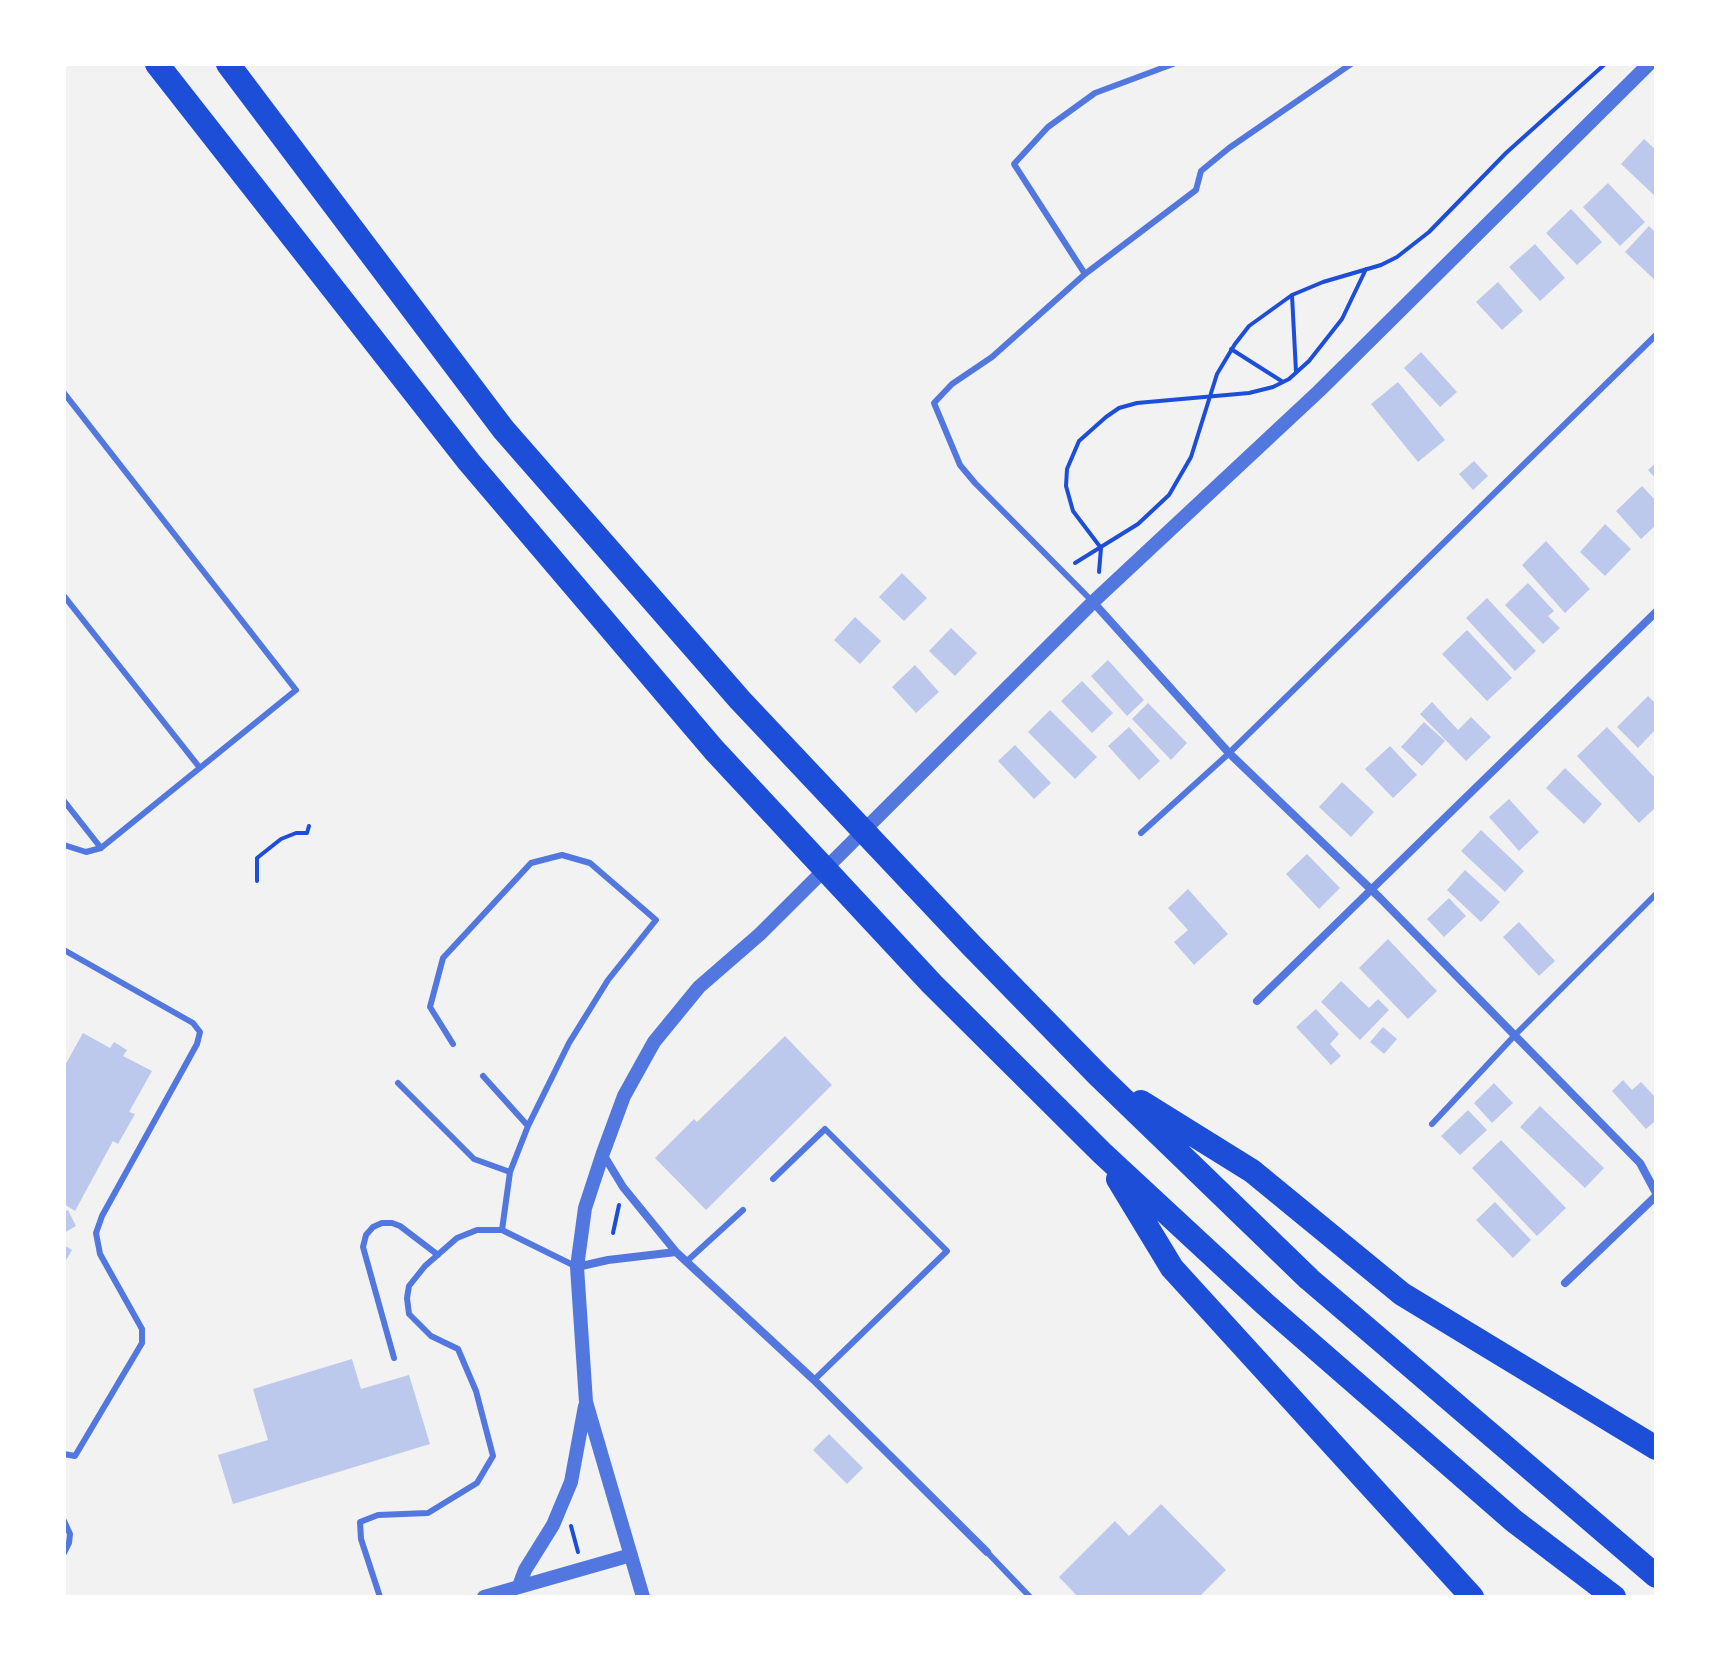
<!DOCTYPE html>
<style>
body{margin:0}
#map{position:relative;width:1720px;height:1661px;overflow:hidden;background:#f2f2f2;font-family:Quicksand,sans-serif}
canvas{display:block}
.frame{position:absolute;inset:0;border:66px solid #fff;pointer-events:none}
</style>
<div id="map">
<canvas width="1720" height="1661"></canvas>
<div class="frame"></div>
</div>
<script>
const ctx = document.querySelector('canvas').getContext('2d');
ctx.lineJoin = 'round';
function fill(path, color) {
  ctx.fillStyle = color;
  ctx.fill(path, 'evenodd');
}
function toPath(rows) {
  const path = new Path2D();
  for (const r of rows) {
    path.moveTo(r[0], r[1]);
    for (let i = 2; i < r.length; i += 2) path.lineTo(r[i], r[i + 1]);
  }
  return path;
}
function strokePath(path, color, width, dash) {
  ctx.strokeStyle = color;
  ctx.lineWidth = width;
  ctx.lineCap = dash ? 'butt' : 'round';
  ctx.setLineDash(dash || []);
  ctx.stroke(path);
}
fill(toPath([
 [1644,139,1656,150,1656,197,1621,164],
 [1608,183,1645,222,1620,246,1583,207],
 [1571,209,1602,242,1577,265,1546,233],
 [1649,226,1656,233,1656,281,1625,252],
 [1535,244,1565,278,1540,301,1509,267],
 [1498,282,1523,311,1502,330,1476,302],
 [1421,352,1457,392,1440,407,1404,368],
 [1398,382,1445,440,1418,462,1371,404],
 [1474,461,1488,476,1473,490,1459,474],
 [1656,463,1656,479,1648,470],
 [1642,486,1656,501,1656,525,1641,539,1616,511],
 [1605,524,1631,549,1605,576,1580,552],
 [1546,541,1590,589,1565,613,1522,565],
 [902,573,927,598,904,621,879,597],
 [1528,583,1554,611,1548,616,1560,628,1543,644,1505,605],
 [1487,598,1536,651,1515,671,1466,618],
 [855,617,881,641,860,664,834,640],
 [951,628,977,653,955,676,929,651],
 [1467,630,1512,678,1487,701,1442,654],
 [1108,660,1144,700,1127,716,1091,676],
 [915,665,939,692,916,713,892,687],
 [1082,681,1113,713,1092,733,1061,701],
 [1648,696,1656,704,1656,729,1638,748,1617,727],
 [1432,702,1458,730,1471,717,1491,737,1466,761,1420,714],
 [1148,703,1187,743,1171,760,1132,719],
 [1050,710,1097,757,1075,779,1028,732],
 [1424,722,1445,741,1422,766,1401,747],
 [1129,727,1160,761,1139,780,1108,746],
 [1607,727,1656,779,1656,807,1639,823,1577,756],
 [1015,745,1051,783,1034,799,998,761],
 [1390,746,1417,775,1393,798,1365,769],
 [1565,768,1602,804,1584,824,1546,788],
 [1342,782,1374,812,1351,837,1319,807],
 [1509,799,1539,832,1519,851,1489,817],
 [1481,830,1524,871,1505,892,1461,851],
 [1307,854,1340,888,1319,909,1286,874],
 [1465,870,1500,902,1481,922,1447,890],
 [1188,889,1228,934,1194,965,1174,942,1188,930,1168,908],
 [1449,898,1466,916,1444,937,1427,919],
 [1519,922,1555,961,1539,976,1503,937],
 [1388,939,1437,991,1408,1019,1359,968],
 [1341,981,1369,1008,1378,999,1389,1010,1360,1040,1321,1002],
 [1316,1009,1339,1034,1330,1044,1341,1056,1331,1065,1296,1027],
 [1383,1027,1397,1039,1384,1054,1370,1042],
 [83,1033,110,1048,114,1042,127,1050,123,1056,152,1071,129,1112,135,1114,118,1144,113,1141,75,1211,64,1204,64,1067],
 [785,1036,832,1085,706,1210,655,1158,694,1119,697,1122],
 [1623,1080,1632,1090,1641,1082,1656,1098,1656,1120,1646,1129,1612,1091],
 [1494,1083,1513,1103,1492,1123,1474,1103],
 [1540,1106,1604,1168,1585,1188,1520,1127],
 [1468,1110,1487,1130,1460,1155,1441,1136],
 [1501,1140,1566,1208,1537,1236,1472,1168],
 [1495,1202,1531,1240,1513,1258,1476,1220],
 [68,1210,76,1226,64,1233,64,1212],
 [64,1245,72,1250,64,1264],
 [352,1359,361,1389,409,1375,430,1444,233,1504,218,1455,268,1440,253,1389],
 [829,1434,863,1468,847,1484,813,1450],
 [1161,1504,1226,1570,1199,1597,1078,1597,1059,1577,1115,1521,1129,1536]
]), '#bdc9ec');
strokePath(toPath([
 [1292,295,1296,372],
 [1231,349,1283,382],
 [1075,563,1138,524,1169,495,1191,457,1217,374,1235,344,1249,326,1292,295,1323,282,1381,265,1397,257,1429,232,1506,153,1605,64],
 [1099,572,1101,548,1073,511,1066,486,1067,469,1079,441,1106,417,1119,408,1137,403,1249,393,1273,387,1289,379,1309,361,1342,319,1366,269],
 [257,881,257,858,281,839,296,833,307,833,309,826],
 [613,1233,619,1205],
 [571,1526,578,1552]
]), '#1d4ed8', 4);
strokePath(toPath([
 [1085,274,1196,190,1201,171,1229,148,1351,64],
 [64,393,296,690,101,848,64,801],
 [64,596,200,768],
 [1093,602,975,483,960,465,934,403,952,384,992,357,1085,274,1014,164,1048,127,1095,93,1173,64],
 [1141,833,1225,757,1656,335],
 [64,845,86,852,101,848],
 [64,950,193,1023,200,1032,197,1044,102,1216,96,1233,100,1254,142,1329,142,1343,75,1456,64,1454],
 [453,1044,430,1007,443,958,531,863,562,855,590,863,656,920,608,980,569,1043,528,1126],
 [483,1076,528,1126,510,1172],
 [398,1083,474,1159,510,1172,502,1230],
 [1432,1124,1516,1034,1656,894],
 [773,1179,825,1129,947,1251,814,1380],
 [687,1261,743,1210],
 [394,1358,363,1247,366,1235,373,1227,382,1223,392,1223,400,1226,438,1255],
 [64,1521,70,1534,69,1543,64,1553],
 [987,1552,1030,1597],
 [380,1597,361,1539,360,1522,378,1515,428,1513,477,1483,493,1456,476,1391,458,1349,431,1336,409,1314,407,1298,409,1286,425,1266,457,1238,477,1230,502,1230,577,1267]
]), '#5277de', 6);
strokePath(toPath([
 [1093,602,1229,753,1380,898,1640,1163,1656,1193],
 [1257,1001,1656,612],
 [603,1154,623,1187,676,1252,814,1380,987,1552],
 [577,1267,608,1260,676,1252],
 [1565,1283,1656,1196]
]), '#5277de', 8);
strokePath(toPath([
 [519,1586,525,1570,553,1525,571,1482,585,1406],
 [484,1597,631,1555],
 [643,1597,586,1402,577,1267,585,1208,603,1153,624,1096,654,1042,699,987,760,934,1093,602,1319,391,1649,64]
]), '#5277de', 14);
strokePath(toPath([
 [157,64,469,462,714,750,932,984,1102,1153,1266,1305,1514,1521,1614,1597],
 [228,64,503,429,740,700,971,945,1098,1075,1309,1279,1656,1576],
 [1141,1102,1252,1171,1402,1294,1656,1448],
 [1118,1179,1172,1268,1472,1597]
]), '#1d4ed8', 24);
</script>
